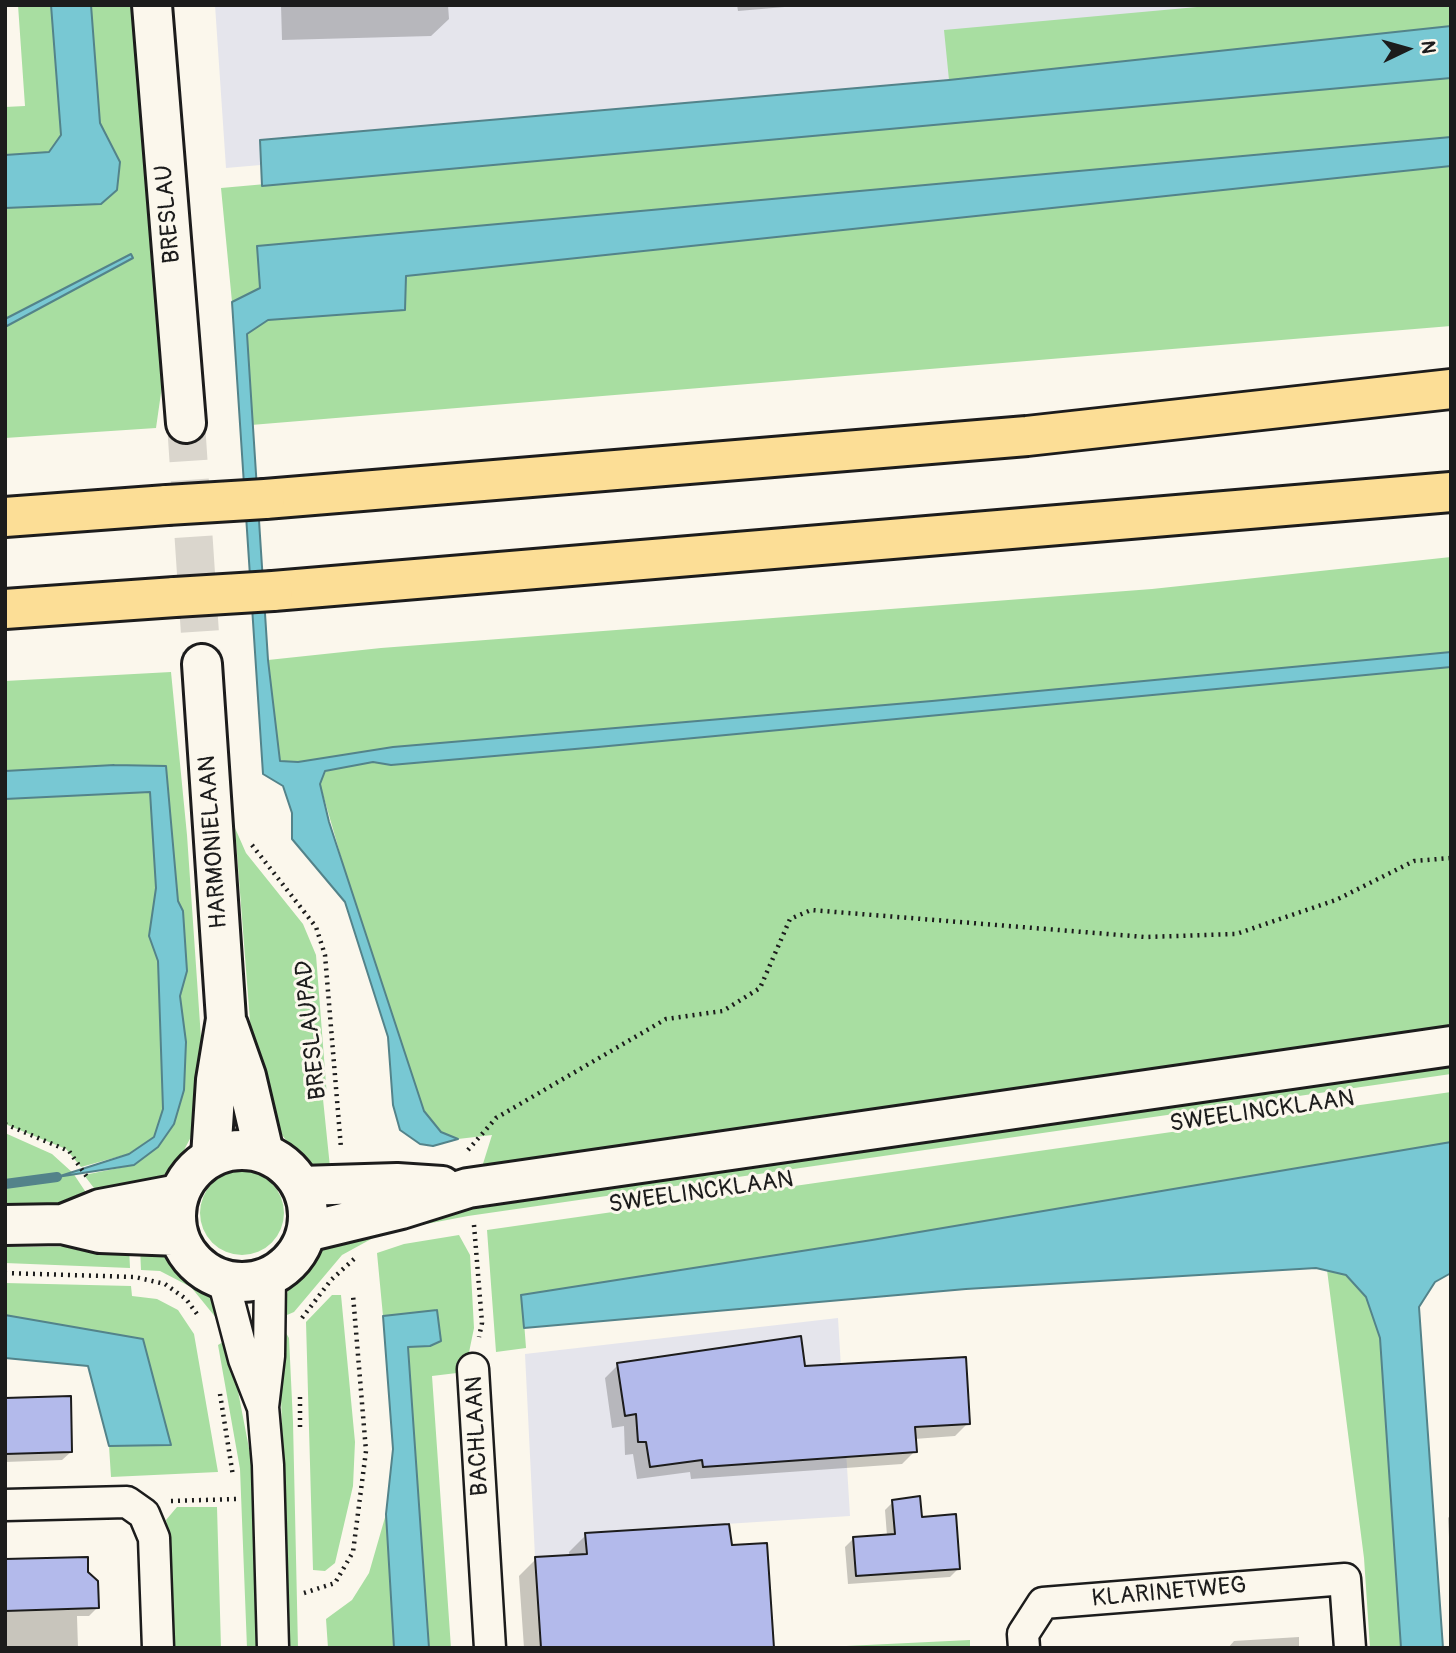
<!DOCTYPE html>
<style>
body{margin:0}
#map{position:relative;width:1456px;height:1653px;overflow:hidden;background:#fbf7ec;font-family:Pangolin,sans-serif}
canvas{display:block}
.frame{position:absolute;inset:0;border:7px solid #1c1c1c;pointer-events:none}
.north{position:absolute;left:1372px;top:14px;width:70px;height:70px;-webkit-text-stroke:5px #fbf7ec;paint-order:stroke;rotate:85deg;font-size:19px;font-weight:700;line-height:28px;text-align:center;color:#1c1c1c}
.north::after{content:'';display:block;margin:auto;width:24px;height:32px;background:#1c1c1c;clip-path:polygon(50% 0,100% 100%,50% 72%,0 100%)}
</style>
<div id="map">
<canvas width="1456" height="1653"></canvas>
<div class="frame"></div>
<div class="north">N</div>
</div>
<script>
const ctx = document.querySelector('canvas').getContext('2d');
ctx.lineJoin = 'round';
function fill(path, color) {
  ctx.fillStyle = color;
  ctx.fill(path, 'evenodd');
}
function toPath(rows) {
  const path = new Path2D();
  for (const r of rows) {
    if (r.length === 3) {
      path.moveTo(r[0] + r[2], r[1]);
      path.arc(r[0], r[1], r[2], 0, 2 * Math.PI);
      continue;
    }
    path.moveTo(r[0], r[1]);
    for (let i = 2; i < r.length; i += 2) path.lineTo(r[i], r[i + 1]);
  }
  return path;
}
function strokePath(path, color, width, dash) {
  ctx.strokeStyle = color;
  ctx.lineWidth = width;
  ctx.lineCap = dash ? 'butt' : 'round';
  ctx.setLineDash(dash || []);
  ctx.stroke(path);
}
function label(font, color, halo, rows, align = 'center') {
  ctx.font = font + ' Pangolin,sans-serif';
  ctx.lineWidth = 6;
  ctx.setLineDash([]);
  ctx.textBaseline = 'middle';
  ctx.strokeStyle = halo;
  ctx.fillStyle = color;
  for (const [text, x, y, turn = 0] of rows) {
    ctx.save();
    ctx.translate(x, y);
    ctx.rotate((+turn || 0) * Math.PI / 180);
    ctx.textAlign = isNaN(turn) ? turn : align;
    if (halo) ctx.strokeText(text, 0, 0);
    ctx.fillText(text, 0, 0);
    ctx.restore();
  }
}
fill(toPath([
 [215,5,1451,5,1451,52,955,105,226,168],
 [838,1318,850,1516,586,1533,587,1554,535,1557,525,1354]
]), '#e5e5ec');
fill(toPath([
 [18,5,51,5,61,135,49,152,5,155,5,107,25,106],
 [91,5,135,5,162,386,156,428,5,438,5,208,101,204,119,170,120,162,100,123],
 [1219,5,1451,5,1451,26,949,80,944,30],
 [1451,78,1451,137,257,246,260,288,232,302,221,188],
 [1451,166,1451,326,251,425,247,333,268,320,405,310,406,276],
 [1451,557,1451,652,932,701,393,747,298,762,280,761,268,660,381,648,1152,589],
 [1451,667,1451,1029,482,1167,492,1135,458,1139,441,1132,424,1112,352,895,320,784,325,771,348,765,373,762,391,765,598,747],
 [171,672,187,835,204,1082,194,1131,181,1156,155,1185,103,1200,84,1175,134,1165,157,1147,174,1124,186,1042,180,996,187,971,183,912,178,901,166,767,114,765,5,771,5,681],
 [150,792,156,888,149,936,158,961,163,1109,154,1137,128,1154,81,1167,66,1149,5,1124,5,799],
 [235,828,246,853,303,924,316,955,327,1097,323,1099,331,1177,316,1172,301,1160,276,1127,252,1047],
 [1451,1063,1451,1074,468,1216,384,1232,342,1255,294,1312,280,1318,292,1277,315,1251,342,1232,440,1211],
 [1451,1092,1451,1142,872,1240,522,1295,526,1348,496,1352,487,1230],
 [5,1133,52,1154,73,1173,93,1203,5,1208],
 [242,1213,42],
 [459,1235,470,1255,474,1328,465,1372,432,1376,451,1648,429,1648,408,1347,430,1346,441,1341,436,1311,383,1316,377,1253,404,1244],
 [129,1246,130,1268,5,1263,5,1247],
 [140,1248,170,1253,195,1275,213,1297,221,1324,191,1287,160,1271,141,1270],
 [1327,1270,1346,1275,1366,1297,1380,1338,1401,1648,1370,1648,1364,1558],
 [5,1283,131,1286,132,1296,157,1299,178,1310,194,1334,218,1472,111,1477,109,1446,171,1445,143,1339,5,1315],
 [332,1295,341,1295,355,1442,353,1486,335,1563,325,1571,313,1570,306,1322],
 [286,1333,289,1338,293,1422,298,1648,289,1648,279,1334],
 [228,1339,252,1464,257,1648,247,1648,240,1469,218,1345],
 [177,1507,217,1507,221,1648,173,1648,169,1534,166,1520],
 [386,1514,394,1648,328,1648,326,1619,352,1600,369,1573],
 [970,1640,970,1648,846,1646]
]), '#a8dea1');
const water = toPath([
 [51,5,91,5,100,123,120,162,117,190,101,204,5,208,5,155,49,152,61,135,51,5],
 [1451,26,1451,78,262,186,260,140,949,80,1451,26],
 [1451,137,1451,166,406,276,405,310,268,320,247,334,268,660,280,761,298,762,393,747,932,701,1451,652,1451,667,598,747,391,765,373,762,325,771,320,784,329,822,424,1111,441,1132,458,1139,433,1146,420,1144,400,1130,393,1105,388,1037,345,902,292,839,292,813,283,786,263,774,232,302,260,288,257,246,1451,137],
 [131,254,133,258,5,327,5,319,131,254],
 [114,765,166,766,178,901,183,911,187,971,180,996,186,1042,184,1090,174,1124,158,1147,134,1165,57,1177,129,1154,154,1137,163,1109,158,961,149,936,156,888,150,792,5,799,5,771,114,765],
 [1451,1142,1451,1273,1435,1282,1419,1307,1443,1648,1401,1648,1380,1338,1366,1297,1346,1275,1316,1268,966,1289,524,1328,521,1295,872,1240,1451,1142],
 [437,1310,441,1341,430,1346,408,1347,429,1648,394,1648,386,1514,393,1449,383,1316,437,1310],
 [5,1315,143,1339,171,1445,109,1446,88,1366,5,1358,5,1315]
]);
fill(water, '#78c8d3');
strokePath(water, '#53838a', 2);
fill(toPath([
 [281,5,448,5,449,19,431,36,282,40],
 [737,5,808,5,738,11],
 [618,1365,804,1368,968,1423,955,1436,914,1439,915,1451,902,1464,691,1479,690,1472,637,1479,633,1454,625,1455,624,1426,612,1428,605,1378],
 [5,1400,71,1452,62,1460,5,1462],
 [893,1502,920,1518,958,1569,950,1577,848,1584,845,1547,854,1538,887,1536,885,1510],
 [1451,1514,1451,1575,1448,1518],
 [586,1535,730,1547,772,1648,524,1648,519,1576,536,1559,569,1557,569,1552],
 [5,1561,87,1572,97,1608,89,1616,77,1616,78,1648,5,1648],
 [1299,1637,1299,1648,1228,1648,1234,1641]
]), '#0003');
strokePath(toPath([
 [5,1184,57,1177]
]), '#53838a', 10);
const building = toPath([
 [801,1336,805,1366,966,1357,970,1424,915,1427,917,1452,703,1467,702,1460,650,1467,646,1442,638,1442,636,1414,625,1416,617,1363,801,1336],
 [71,1396,72,1452,5,1454,5,1398,71,1396],
 [920,1496,922,1517,956,1514,960,1569,856,1576,853,1537,895,1534,892,1500,920,1496],
 [729,1524,732,1545,767,1543,774,1648,541,1648,535,1557,587,1554,585,1533,729,1524],
 [88,1557,88,1572,98,1581,99,1608,5,1611,5,1559,88,1557]
]);
fill(building, '#b3baeb');
strokePath(building, '#1c1c1c', 2);
strokePath(toPath([
 [186,423,202,664]
]), '#dad6cd', 38, [38, 19]);
const minor = toPath([
 [270,1276,269,1356,263,1407,268,1465,273,1648],
 [223,1279,244,1359,262,1405],
 [473,1369,490,1648],
 [5,1505,127,1502,144,1514,154,1538,158,1648],
 [1024,1648,1023,1634,1043,1603,1345,1579,1350,1648]
]);
const tertiary = toPath([
 [152,5,186,423],
 [202,664,226,1019,216,1080,211,1157],
 [228,1025,246,1076,264,1153]
]);
const secondary = toPath([
 [242,1216,66],
 [301,1186,397,1183,442,1186],
 [63,1224,100,1209,179,1194],
 [5,1225,62,1224,100,1233,179,1236],
 [306,1232,401,1209,468,1188,1451,1046]
]);
const motorway = toPath([
 [265,499,1027,436,1451,389],
 [5,517,167,505],
 [273,591,1451,492],
 [5,609,175,597]
]);
strokePath(minor, '#1c1c1c', 35);
strokePath(tertiary, '#1c1c1c', 44);
strokePath(secondary, '#1c1c1c', 44);
strokePath(motorway, '#1c1c1c', 44);
strokePath(toPath([
 [252,845,316,927,325,955,341,1148],
 [5,1124,69,1151,87,1177],
 [468,1150,496,1118,666,1019,723,1011,760,988,790,919,811,910,1145,937,1236,934,1336,900,1414,861,1451,858],
 [474,1225,482,1323,479,1337],
 [5,1273,135,1277,165,1284,186,1299,197,1314],
 [302,1318,331,1280,354,1259],
 [220,1394,233,1476],
 [300,1397,300,1430],
 [171,1501,236,1499],
 [304,1593,335,1583,353,1552,366,1451,353,1295]
]), '#1c1c1c', 4.5, [2, 5]);
strokePath(minor, '#fbf7ec', 30);
strokePath(tertiary, '#fbf7ec', 38);
strokePath(secondary, '#fbf7ec', 38);
strokePath(motorway, '#fcde96', 38);
const motorwayBridge = toPath([
 [167,505,265,499],
 [175,597,273,591]
]);
strokePath(motorwayBridge, '#1c1c1c', 44, []);
strokePath(motorwayBridge, '#fcde96', 38);
label('24px', '#1c1c1c', '#fbf7ec', [
 ["BRESLAU",169,214,-95],
 ["HARMONIELAAN",214,842,-94],
 ["BRESLAUPAD",312,1030,-96],
 ["SWEELINCKLAAN",1262,1112,-8],
 ["SWEELINCKLAAN",701,1193,-8],
 ["BACHLAAN",478,1436,-93],
 ["KLARINETWEG",1169,1593,-5]
]);
</script>
